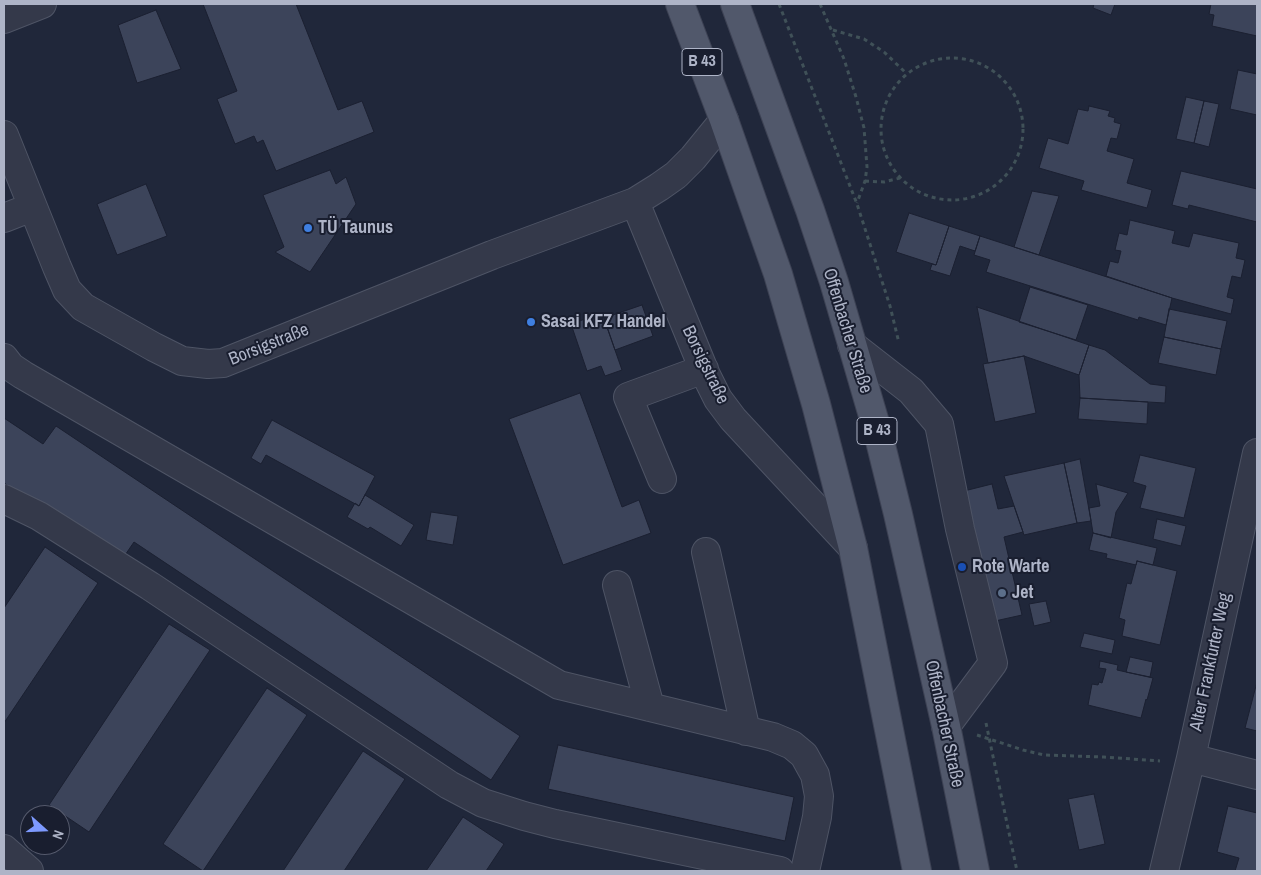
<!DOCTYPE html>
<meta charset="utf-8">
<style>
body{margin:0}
#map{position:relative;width:1261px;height:875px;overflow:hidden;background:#20273a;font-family:"Archivo Narrow",sans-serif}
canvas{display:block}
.frame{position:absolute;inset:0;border:5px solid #aeb4c7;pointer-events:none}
.north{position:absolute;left:20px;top:805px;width:50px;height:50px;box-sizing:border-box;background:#191e2f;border:1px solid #555a6c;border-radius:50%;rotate:110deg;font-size:14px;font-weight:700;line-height:20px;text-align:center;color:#aeb4c7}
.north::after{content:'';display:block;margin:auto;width:18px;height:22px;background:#7d99fd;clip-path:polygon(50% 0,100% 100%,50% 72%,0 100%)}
</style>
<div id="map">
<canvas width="1261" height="875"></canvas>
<div class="frame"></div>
<div class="north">N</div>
</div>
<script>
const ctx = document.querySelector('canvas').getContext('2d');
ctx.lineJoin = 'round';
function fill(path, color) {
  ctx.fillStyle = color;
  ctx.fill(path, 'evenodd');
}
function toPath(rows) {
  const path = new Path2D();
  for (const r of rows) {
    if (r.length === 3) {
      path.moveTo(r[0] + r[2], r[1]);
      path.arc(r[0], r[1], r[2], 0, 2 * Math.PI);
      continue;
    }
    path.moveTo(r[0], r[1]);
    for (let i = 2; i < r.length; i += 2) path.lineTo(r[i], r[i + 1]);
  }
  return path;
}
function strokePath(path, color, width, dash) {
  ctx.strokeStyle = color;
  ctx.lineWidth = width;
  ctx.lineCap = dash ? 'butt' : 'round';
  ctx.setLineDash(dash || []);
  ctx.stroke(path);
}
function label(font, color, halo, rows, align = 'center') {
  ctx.font = font + ' "Archivo Narrow",sans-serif';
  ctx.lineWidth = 4;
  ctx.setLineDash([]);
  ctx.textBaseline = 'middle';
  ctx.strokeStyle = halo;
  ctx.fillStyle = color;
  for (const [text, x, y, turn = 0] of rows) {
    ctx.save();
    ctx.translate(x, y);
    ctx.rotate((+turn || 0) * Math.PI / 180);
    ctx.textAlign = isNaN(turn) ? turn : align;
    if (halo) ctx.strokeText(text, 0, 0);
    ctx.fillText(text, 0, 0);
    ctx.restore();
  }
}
const building = toPath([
 [203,4,296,4,338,110,362,101,374,132,276,171,263,140,257,143,254,136,235,144,217,99,237,91,203,4],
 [1094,4,1115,4,1111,15,1093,8,1094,4],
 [1211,4,1257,4,1257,36,1212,26,1214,15,1209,14,1211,4],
 [156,10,181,69,137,83,118,25,156,10],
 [1238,70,1257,74,1257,115,1230,109,1238,70],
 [1186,97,1204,101,1194,143,1176,139,1186,97],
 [1204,101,1219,104,1209,147,1194,143,1204,101],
 [1089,106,1110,111,1108,116,1115,118,1114,122,1121,124,1117,139,1111,138,1107,151,1134,159,1127,183,1152,190,1147,208,1081,190,1084,181,1039,168,1048,138,1068,144,1078,109,1088,111,1089,106],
 [330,170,336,184,346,177,356,204,310,272,275,252,284,247,263,195,330,170],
 [1181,171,1257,189,1257,222,1189,205,1188,209,1172,205,1181,171],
 [146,184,167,236,117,255,97,204,146,184],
 [1032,191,1059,196,1039,255,1014,247,1032,191],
 [909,213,949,226,936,265,896,252,909,213],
 [1130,220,1175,231,1172,243,1189,247,1193,233,1239,243,1236,258,1245,260,1241,278,1232,276,1227,297,1234,299,1231,314,1172,298,1106,276,1110,261,1118,263,1121,251,1115,250,1119,233,1127,235,1130,220],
 [949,226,980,236,975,251,960,246,950,276,930,270,932,264,936,265,949,226],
 [980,236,1172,298,1166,325,1139,317,1138,320,986,272,990,260,974,255,980,236],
 [1030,287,1088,305,1076,340,1019,322,1030,287],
 [642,305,653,336,615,350,604,318,642,305],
 [977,307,1089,345,1079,375,1024,356,988,363,977,307],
 [1169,309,1227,321,1221,349,1164,337,1169,309],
 [602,313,622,370,605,376,601,366,587,371,571,324,602,313],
 [1164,337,1221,349,1216,375,1158,363,1164,337],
 [1089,345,1105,350,1150,384,1166,386,1165,403,1080,398,1079,375,1089,345],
 [1024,356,1036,413,995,422,983,364,1024,356],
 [580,393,622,507,639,500,651,533,563,565,509,419,580,393],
 [1080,398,1148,402,1147,424,1078,419,1080,398],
 [4,418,43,444,56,426,520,736,491,780,134,542,121,561,4,483,4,418],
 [272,420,375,476,359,506,266,455,261,464,251,458,272,420],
 [1140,455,1196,468,1184,518,1140,508,1146,486,1133,482,1140,455],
 [1080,459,1091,521,1077,523,1064,463,1080,459],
 [1064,463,1077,523,1024,535,1004,476,1064,463],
 [992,484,998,509,1014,506,1023,532,1004,537,1022,615,986,623,956,493,992,484],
 [1096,484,1128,493,1116,512,1111,538,1093,533,1089,508,1100,506,1096,484],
 [365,495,414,525,401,546,370,527,368,529,347,517,355,503,359,506,365,495],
 [431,512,458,516,453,545,426,540,431,512],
 [1157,519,1186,526,1181,546,1153,539,1157,519],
 [1093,533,1157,548,1153,565,1137,561,1136,565,1106,558,1107,554,1089,550,1093,533],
 [45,547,98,583,4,723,4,608,45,547],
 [1137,561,1177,571,1160,645,1122,636,1125,620,1119,618,1127,583,1131,584,1137,561],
 [1046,601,1051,622,1034,626,1029,604,1046,601],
 [169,624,210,650,89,832,49,805,169,624],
 [1084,633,1115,640,1112,654,1080,647,1084,633],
 [1130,657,1153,662,1150,677,1126,672,1130,657],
 [1100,661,1118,665,1117,670,1153,678,1147,700,1146,699,1141,718,1088,705,1092,684,1098,685,1099,682,1102,683,1106,669,1099,668,1100,661],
 [1257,682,1257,731,1245,728,1257,682],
 [267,688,307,715,203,871,163,844,267,688],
 [558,745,794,797,785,841,548,789,558,745],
 [363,751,405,779,344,871,283,871,363,751],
 [1094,794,1105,844,1079,850,1068,799,1094,794],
 [1228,806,1257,813,1257,871,1235,871,1239,858,1217,852,1228,806],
 [463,817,504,844,486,871,426,871,463,817]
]);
fill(building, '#3c445a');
strokePath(building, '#1b2031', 1);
const minor = toPath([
 [4,19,42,4],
 [4,135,57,267,67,290,83,307,154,347,182,361,208,364,223,363,492,255,635,202,659,187,676,175,693,158,724,120],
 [635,202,706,375,718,399,733,419,853,548],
 [4,218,32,207],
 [852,345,911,391,939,424,960,529,993,663,946,726],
 [4,358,11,367,23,375,559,685,773,737,792,745,804,755,815,775,819,796,817,817,805,871],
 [662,479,628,397,704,369],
 [4,499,39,516,150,586,449,785,483,803,524,816,555,824,780,871],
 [706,552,746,731],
 [617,585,650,707],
 [1191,758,1257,775],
 [4,849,29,871],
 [1164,871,1191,758,1257,453]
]);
const major = toPath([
 [680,4,724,120,778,274,816,404,853,548,917,871],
 [735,4,810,210,834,282,878,433,898,514,946,726,975,871]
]);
strokePath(minor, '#4e5465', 30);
strokePath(major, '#3d4254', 30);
strokePath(toPath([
 [779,4,857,204,890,306,899,343],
 [820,4,844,59,856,97,864,128,867,167,865,181,857,203],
 [833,30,864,39,884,52,907,74],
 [952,129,71],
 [865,181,884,182,900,178],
 [986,723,1017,871],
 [977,735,1023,750,1044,755,1104,757,1160,761]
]), '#405158', 3, [4, 4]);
strokePath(minor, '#34394a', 28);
strokePath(major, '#51586b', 28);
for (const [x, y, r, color] of [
 [308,228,5,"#3f7fe0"],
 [531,322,5,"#3f7fe0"],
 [962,567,5,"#1a4fb4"],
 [1002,593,5,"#5c6f8a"]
]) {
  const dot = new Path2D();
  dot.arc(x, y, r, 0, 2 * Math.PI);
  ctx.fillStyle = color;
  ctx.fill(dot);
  strokePath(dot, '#191e2f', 2);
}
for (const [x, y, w] of [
 [702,62,40],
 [877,431,40]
]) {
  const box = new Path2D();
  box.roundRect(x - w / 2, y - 13.5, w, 27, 4);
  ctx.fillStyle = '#191e2f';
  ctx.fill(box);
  strokePath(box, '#aeb4c7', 1);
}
label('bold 16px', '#aeb4c7', null, [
 ["B 43",702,62],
 ["B 43",877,431]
]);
label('bold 18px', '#aeb4c7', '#191e2f', [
 ["TÜ Taunus",318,228],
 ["Sasai KFZ Handel",541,322],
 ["Rote Warte",972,567],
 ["Jet",1012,593]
], 'left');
label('18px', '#aeb4c7', '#191e2f', [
 ["Offenbacher Straße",847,331,73],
 ["Borsigstraße",269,345,-22],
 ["Borsigstraße",705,365,64],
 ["Alter Frankfurter Weg",1211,662,-78],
 ["Offenbacher Straße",944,724,78]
]);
</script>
